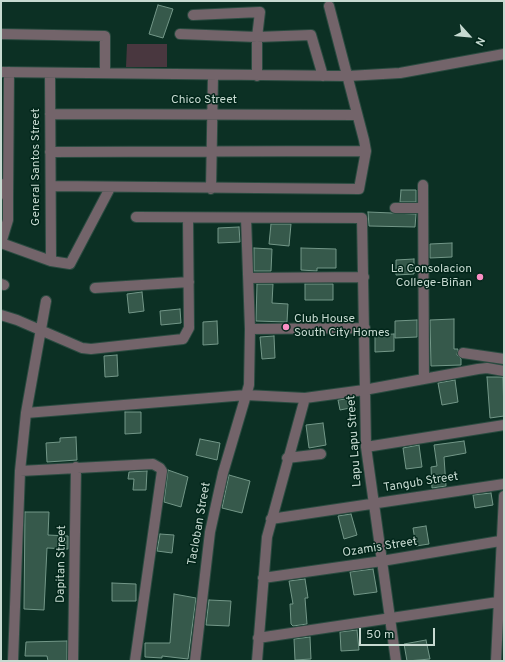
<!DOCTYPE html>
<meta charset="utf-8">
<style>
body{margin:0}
#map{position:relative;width:505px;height:662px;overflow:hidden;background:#0c3024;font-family:Overpass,sans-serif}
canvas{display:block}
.frame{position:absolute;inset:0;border:2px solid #c7dad1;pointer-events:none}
.north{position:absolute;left:449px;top:16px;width:40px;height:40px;-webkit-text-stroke:3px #02261a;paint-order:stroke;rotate:117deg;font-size:11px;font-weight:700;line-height:16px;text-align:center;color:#c7dad1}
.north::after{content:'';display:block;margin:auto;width:14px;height:18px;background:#c7dad1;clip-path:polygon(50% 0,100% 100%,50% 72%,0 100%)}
.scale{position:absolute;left:359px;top:628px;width:76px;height:18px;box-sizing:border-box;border:2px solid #c7dad1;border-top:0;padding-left:5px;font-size:12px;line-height:14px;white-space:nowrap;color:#c7dad1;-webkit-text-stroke:3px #02261a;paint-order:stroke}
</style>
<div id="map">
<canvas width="505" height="662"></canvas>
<div class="frame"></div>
<div class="north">N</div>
<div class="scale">50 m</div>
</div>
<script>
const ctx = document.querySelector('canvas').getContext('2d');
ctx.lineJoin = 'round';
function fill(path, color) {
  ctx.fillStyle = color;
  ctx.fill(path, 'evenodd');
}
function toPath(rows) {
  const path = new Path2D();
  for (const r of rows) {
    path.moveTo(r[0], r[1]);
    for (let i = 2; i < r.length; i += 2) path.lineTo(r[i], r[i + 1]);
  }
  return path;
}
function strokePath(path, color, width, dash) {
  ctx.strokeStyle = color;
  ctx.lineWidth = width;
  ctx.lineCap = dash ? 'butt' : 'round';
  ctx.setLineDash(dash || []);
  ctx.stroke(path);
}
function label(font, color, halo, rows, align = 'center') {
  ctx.font = font + ' Overpass,sans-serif';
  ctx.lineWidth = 3;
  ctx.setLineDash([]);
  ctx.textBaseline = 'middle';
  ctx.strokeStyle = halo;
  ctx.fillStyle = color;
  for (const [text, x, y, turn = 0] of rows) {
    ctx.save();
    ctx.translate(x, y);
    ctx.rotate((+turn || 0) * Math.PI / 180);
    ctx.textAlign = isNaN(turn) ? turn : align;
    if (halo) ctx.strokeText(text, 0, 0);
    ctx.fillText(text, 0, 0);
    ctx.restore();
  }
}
fill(toPath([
 [127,44,167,44,167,67,126,67]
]), '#49373f');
const building = toPath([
 [158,5,173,9,163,38,149,34,158,5],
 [401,190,416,190,416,202,400,202,401,190],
 [368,212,416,214,415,227,369,226,368,212],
 [271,224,291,224,289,246,269,244,271,224],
 [239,227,240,242,218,243,218,228,239,227],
 [452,243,452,257,430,258,430,244,452,243],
 [254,248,272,249,271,271,254,271,254,248],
 [301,248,336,249,336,268,317,268,317,271,301,270,301,248],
 [414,259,414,274,396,275,396,260,414,259],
 [257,284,273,284,272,303,288,304,287,322,256,321,257,284],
 [305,284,333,284,333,300,305,300,305,284],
 [142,292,144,311,129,313,127,294,142,292],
 [180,309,181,323,161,325,160,311,180,309],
 [454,319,454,349,458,349,457,355,461,359,461,365,431,366,430,320,454,319],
 [417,320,417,337,395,338,395,321,417,320],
 [217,321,218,344,203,345,203,322,217,321],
 [394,334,394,351,375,352,375,335,394,334],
 [274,336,275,358,262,359,260,337,274,336],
 [117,355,118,376,105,377,104,356,117,355],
 [487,377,503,377,504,416,490,418,487,377],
 [455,380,458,402,442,405,438,383,455,380],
 [353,398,355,407,340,410,338,400,353,398],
 [125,412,141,412,141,433,125,434,125,412],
 [323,423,326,445,309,448,306,425,323,423],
 [76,437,77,460,47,462,46,443,60,442,60,438,76,437],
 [200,439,220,443,217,460,196,455,200,439],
 [464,441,466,453,444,457,446,486,432,488,431,467,437,466,434,445,464,441],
 [419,445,422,467,406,469,403,448,419,445],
 [168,470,188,477,181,507,164,502,168,470],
 [147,471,146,490,133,490,134,479,128,479,129,472,147,471],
 [229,475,250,481,242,513,222,508,229,475],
 [491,493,493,505,475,508,473,495,491,493],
 [25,512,49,512,48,535,68,536,68,549,47,548,44,610,24,609,25,512],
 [351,514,357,535,344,539,338,516,351,514],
 [426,526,429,544,416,546,413,528,426,526],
 [160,534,174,535,172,553,157,551,160,534],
 [373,569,377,592,354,595,350,572,373,569],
 [305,579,308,598,305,598,307,624,293,626,291,624,290,604,293,604,289,581,305,579],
 [112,583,136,584,136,601,112,601,112,583],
 [174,594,196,598,188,659,162,656,162,658,145,657,145,643,170,643,174,594],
 [209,600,231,601,229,626,206,625,209,600],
 [357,630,359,650,341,651,340,632,357,630],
 [310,637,311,659,295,660,294,639,310,637],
 [426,640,430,659,407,661,404,644,426,640],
 [67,641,67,661,48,661,47,656,25,656,26,642,67,641]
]);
fill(building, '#36594b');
strokePath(building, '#739788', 1);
const minor = toPath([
 [193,15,260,12,257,37,257,76],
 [1,34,105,36,105,73],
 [180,34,257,37,311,35,323,76],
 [1,72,348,76,400,73,504,54],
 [50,73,51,261],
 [50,114,357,115],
 [50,152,366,151],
 [1,184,8,199,8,220,1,243],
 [423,185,424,379],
 [51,186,359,189,366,151,364,140,329,6],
 [211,189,213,75],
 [8,199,9,72],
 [395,208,423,208],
 [136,217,362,218,366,447,396,661],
 [1,243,51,261,70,264,110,188],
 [249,278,364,277],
 [1,284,4,285],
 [95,288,189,282],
 [1,315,17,320,82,348,91,349,183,339,189,328,188,218],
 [250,329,365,328],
 [463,353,504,359],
 [26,413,246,395,305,398,364,390,478,369,487,368,504,371],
 [366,447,504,425],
 [287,458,321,454],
 [20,471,153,464,160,468,162,471,135,661],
 [271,519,504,484],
 [263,578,382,561,500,541],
 [258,638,498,602],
 [13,661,20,471,26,413,46,301],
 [73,661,76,467],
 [195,661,210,532,223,473,249,385,250,329,246,218],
 [257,661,267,537,305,398],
 [496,661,504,496]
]);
strokePath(minor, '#2a4b40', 12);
strokePath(minor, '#73646a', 10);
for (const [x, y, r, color] of [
 [480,277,4,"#fb8fc4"],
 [286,327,4,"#fb8fc4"]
]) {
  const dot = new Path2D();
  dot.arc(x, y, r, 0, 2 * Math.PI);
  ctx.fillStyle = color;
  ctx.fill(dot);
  strokePath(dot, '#02261a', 1.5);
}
label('12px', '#c7dad1', '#02261a', [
 ["Chico Street",204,101],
 ["General Santos Street",37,167,-90],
 ["Lapu Lapu Street",355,441,-94],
 ["Tangub Street",421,483,-9],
 ["Tacloban Street",200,524,-80],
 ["Ozamis Street",380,548,-9],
 ["Dapitan Street",62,564,-89]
]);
label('12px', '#c7dad1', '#02261a', [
 ["La Consolacion",472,270],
 ["College-Biñan",472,284],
 ["Club House",294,320,"left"],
 ["South City Homes",294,334,"left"]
], 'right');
</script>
